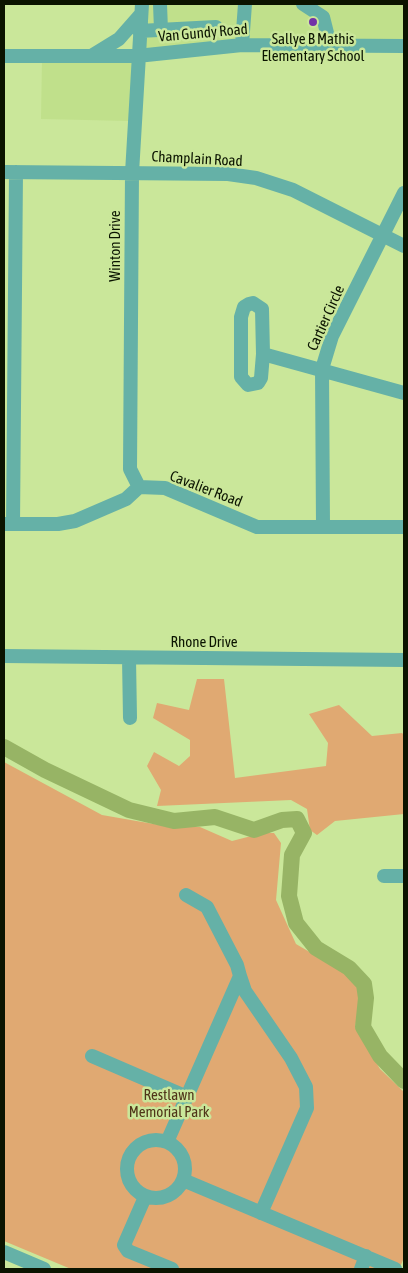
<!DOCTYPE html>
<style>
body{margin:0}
#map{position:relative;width:408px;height:1273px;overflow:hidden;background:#cae79a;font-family:"Asap Condensed",sans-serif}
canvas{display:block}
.frame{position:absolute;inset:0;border:5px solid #0b1400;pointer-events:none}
</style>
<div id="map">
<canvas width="408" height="1273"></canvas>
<div class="frame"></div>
</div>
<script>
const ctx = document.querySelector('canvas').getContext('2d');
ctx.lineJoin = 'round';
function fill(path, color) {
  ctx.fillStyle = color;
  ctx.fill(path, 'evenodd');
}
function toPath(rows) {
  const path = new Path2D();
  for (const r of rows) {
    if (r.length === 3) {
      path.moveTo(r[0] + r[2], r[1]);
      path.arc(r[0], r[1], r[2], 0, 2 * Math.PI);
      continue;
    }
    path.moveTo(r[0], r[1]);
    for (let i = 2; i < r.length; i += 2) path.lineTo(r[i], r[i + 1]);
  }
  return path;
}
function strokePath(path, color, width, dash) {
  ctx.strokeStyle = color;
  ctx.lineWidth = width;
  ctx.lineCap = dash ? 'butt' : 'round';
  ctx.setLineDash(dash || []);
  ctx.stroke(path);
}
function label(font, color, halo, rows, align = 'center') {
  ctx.font = font + ' "Asap Condensed",sans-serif';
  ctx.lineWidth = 5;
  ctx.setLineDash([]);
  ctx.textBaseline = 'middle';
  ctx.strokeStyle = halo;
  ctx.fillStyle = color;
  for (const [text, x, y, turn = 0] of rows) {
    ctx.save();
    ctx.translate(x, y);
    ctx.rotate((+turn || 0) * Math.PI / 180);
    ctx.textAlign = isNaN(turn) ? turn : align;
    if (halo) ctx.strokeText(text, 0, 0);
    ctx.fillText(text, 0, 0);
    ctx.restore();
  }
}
fill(toPath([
 [146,4,404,4,404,41,141,51],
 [42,59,133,61,130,121,41,119]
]), '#c0e08b');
fill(toPath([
 [197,679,224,679,235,778,326,766,328,743,309,714,339,705,372,736,402,733,404,735,404,814,335,821,317,835,310,830,307,809,291,800,157,806,161,790,147,766,154,752,179,766,190,756,190,740,153,718,157,703,189,710],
 [4,762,102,815,171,827,200,827,232,841,263,833,274,833,281,843,276,900,296,944,352,977,360,986,362,996,355,1027,380,1069,404,1092,404,1258,399,1269,71,1269,4,1241]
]), '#e0a972');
strokePath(toPath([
 [4,747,45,770,129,810,174,821,215,817,254,830,282,820,297,819,304,833,292,855,289,896,296,923,316,948,349,968,364,984,366,998,363,1027,380,1056,404,1081]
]), '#97b465', 16);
strokePath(toPath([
 [160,4,161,30],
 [303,4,323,17,327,33,327,46],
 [139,31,216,27],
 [242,45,245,4],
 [93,55,119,39,141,14],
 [4,56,137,56,242,45,404,46],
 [4,172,228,174,256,178,293,190,404,246],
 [263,354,261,378,258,383,248,385,241,377,241,317,244,307,249,304,253,303,262,309,263,354,404,393],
 [139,487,130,469,132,173,142,4],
 [4,524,58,524,75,521,126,499,139,487,165,488,257,527,404,527],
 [13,524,16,172],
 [323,526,322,369,332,336,404,193],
 [4,656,404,660],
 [129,658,130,718],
 [384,876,404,876],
 [240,976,245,991,291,1058,306,1087,307,1108,261,1213],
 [92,1056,187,1097],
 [156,1169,29],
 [167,1142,240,976,237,965,207,907,186,895],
 [183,1180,395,1269],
 [145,1197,124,1245,128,1251,172,1269],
 [4,1252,44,1269],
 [361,1269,366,1256]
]), '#65b1a7', 14);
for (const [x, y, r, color] of [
 [313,22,5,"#7232a7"]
]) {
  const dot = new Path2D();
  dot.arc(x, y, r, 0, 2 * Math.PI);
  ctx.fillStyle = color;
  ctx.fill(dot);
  strokePath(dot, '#cae79a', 2);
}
label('15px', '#0b1400', '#cae79a', [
 ["Van Gundy Road",203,33,-5],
 ["Champlain Road",197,159,3],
 ["Winton Drive",115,246,-90],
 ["Cartier Circle",326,318,-66],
 ["Cavalier Road",206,489,21],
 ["Rhone Drive",204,642]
]);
label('15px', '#0b1400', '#cae79a', [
 ["Sallye B Mathis",313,39],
 ["Elementary School",313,56]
]);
label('15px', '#503519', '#cae79a', [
 ["Restlawn",169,1095],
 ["Memorial Park",169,1112]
]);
</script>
